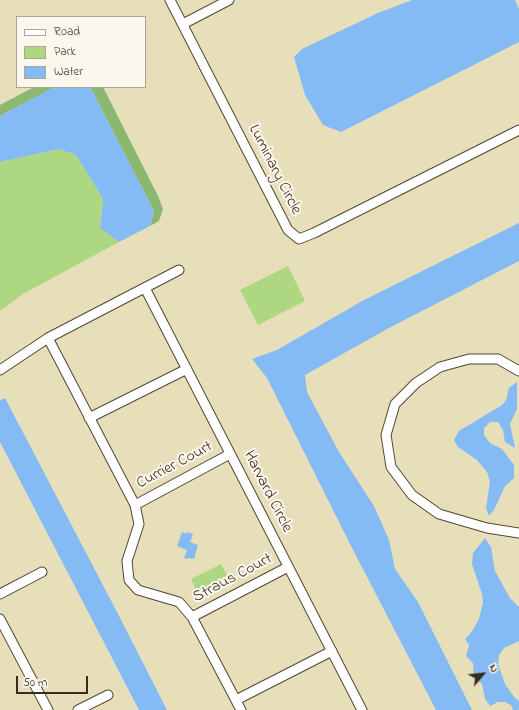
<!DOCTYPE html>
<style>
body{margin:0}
#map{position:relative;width:519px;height:710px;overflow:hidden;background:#e7dfba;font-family:"Indie Flower",sans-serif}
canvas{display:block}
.legend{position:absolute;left:16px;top:16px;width:130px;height:72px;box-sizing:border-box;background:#fbf7ec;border:1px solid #aea59a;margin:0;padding:5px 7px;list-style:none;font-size:12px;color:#3b2a1e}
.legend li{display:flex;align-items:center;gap:8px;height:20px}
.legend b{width:20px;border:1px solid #aea59a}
.north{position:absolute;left:463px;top:654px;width:40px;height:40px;-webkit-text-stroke:3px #fbf7ec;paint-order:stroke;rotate:62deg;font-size:11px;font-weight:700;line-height:16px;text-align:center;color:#3b2a1e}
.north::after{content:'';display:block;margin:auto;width:14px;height:18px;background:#3b2a1e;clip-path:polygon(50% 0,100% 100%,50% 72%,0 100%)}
.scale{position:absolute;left:16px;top:676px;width:72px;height:18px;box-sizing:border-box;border:2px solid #3b2a1e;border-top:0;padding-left:5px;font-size:12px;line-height:14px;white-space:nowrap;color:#3b2a1e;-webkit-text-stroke:3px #fbf7ec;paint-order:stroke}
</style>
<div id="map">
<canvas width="519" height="710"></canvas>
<ul class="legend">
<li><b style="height:5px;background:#fff"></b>Road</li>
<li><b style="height:11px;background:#aed782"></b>Park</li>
<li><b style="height:11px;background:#84bbf4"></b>Water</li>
</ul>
<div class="north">N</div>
<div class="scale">50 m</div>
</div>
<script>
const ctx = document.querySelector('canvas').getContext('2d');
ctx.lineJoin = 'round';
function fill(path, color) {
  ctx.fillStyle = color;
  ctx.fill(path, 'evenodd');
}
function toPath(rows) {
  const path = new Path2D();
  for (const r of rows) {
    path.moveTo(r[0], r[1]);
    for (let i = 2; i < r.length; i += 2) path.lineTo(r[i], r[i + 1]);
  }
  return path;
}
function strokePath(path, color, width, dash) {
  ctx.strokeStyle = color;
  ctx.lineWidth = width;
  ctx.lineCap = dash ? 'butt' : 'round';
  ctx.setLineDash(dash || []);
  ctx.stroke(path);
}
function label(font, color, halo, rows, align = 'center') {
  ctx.font = font + ' "Indie Flower",sans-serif';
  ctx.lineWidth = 4;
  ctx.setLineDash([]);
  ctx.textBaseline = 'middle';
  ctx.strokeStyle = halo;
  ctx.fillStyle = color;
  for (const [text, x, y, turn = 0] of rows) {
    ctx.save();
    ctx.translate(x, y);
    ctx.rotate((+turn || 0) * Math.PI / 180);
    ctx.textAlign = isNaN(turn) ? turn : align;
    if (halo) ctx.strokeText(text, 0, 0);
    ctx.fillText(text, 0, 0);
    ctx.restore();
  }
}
fill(toPath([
 [59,149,76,155,103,199,100,228,119,242,23,294,0,311,0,162],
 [288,266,305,301,258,325,240,290],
 [221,564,229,578,198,594,191,579]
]), '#aed782');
fill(toPath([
 [34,87,55,87,0,116,0,105],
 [90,87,103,87,158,196,163,209,159,221,150,226,154,211]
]), '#8ab870');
fill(toPath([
 [412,0,515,0,519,9,519,42,341,132,323,125,305,95,294,57,302,49,378,13],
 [55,87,90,87,154,211,150,226,119,242,100,228,103,199,76,155,59,149,0,162,0,116],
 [519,223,519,261,389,328,305,375,307,392,339,452,374,506,389,540,395,569,418,602,472,710,436,710,350,544,267,378,252,359,277,350,364,300],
 [517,382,517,409,510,424,515,448,505,442,503,430,498,422,490,422,484,428,484,435,490,443,502,449,514,465,514,478,505,486,494,510,489,516,486,508,490,482,487,472,477,460,458,447,454,440,459,431,502,405,506,400,509,388],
 [5,398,117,612,167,710,139,710,0,442,0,400],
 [182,532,187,534,187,532,193,534,190,542,198,545,194,559,188,558,187,559,184,558,187,550,177,546],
 [485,538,491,547,495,571,510,598,519,607,519,641,504,648,499,655,498,664,505,684,514,697,519,701,519,710,513,710,511,705,505,702,498,702,490,706,485,699,482,684,474,677,473,663,466,656,469,645,465,639,471,633,479,619,483,602,482,594,472,564,473,553]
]), '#84bbf4');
const street = toPath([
 [170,0,288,230,299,239,314,233,519,130],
 [183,24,229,0],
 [145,288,362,710],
 [48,338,135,505,139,524,127,561,129,580,138,590,179,602,192,617,241,710],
 [0,370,48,338,179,270],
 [519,371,498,359,469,359,440,367,416,383,395,404,386,435,391,467,412,495,439,514,487,528,519,533],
 [89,418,187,369],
 [135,505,230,454],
 [0,594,42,572],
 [192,617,288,567],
 [0,619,48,710],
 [236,700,332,651],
 [78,710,108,695]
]);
strokePath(street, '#554535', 11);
strokePath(street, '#fff', 9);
label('16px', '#3b2a1e', '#fbf7ec', [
 ["Luminary Circle",274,170,63],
 ["Currier Court",175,466,-28],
 ["Harvard Circle",267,492,63],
 ["Straus Court",233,579,-28]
]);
</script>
